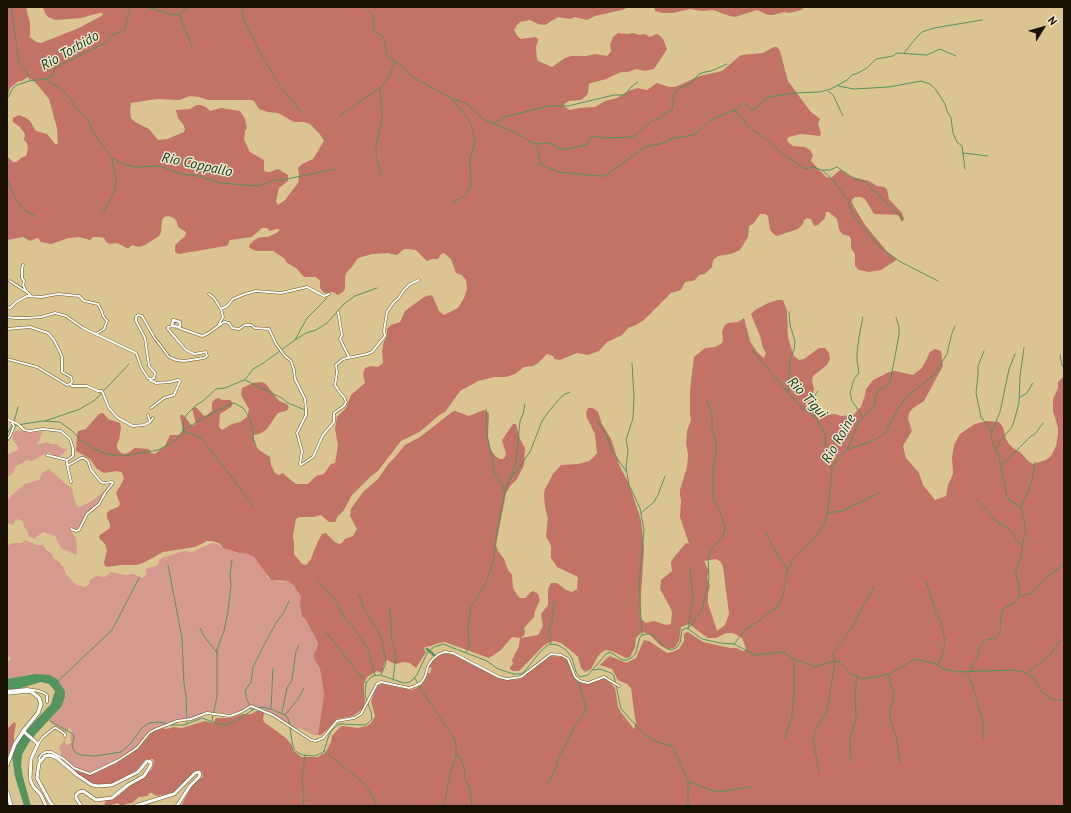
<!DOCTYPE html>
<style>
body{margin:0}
#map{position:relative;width:1071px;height:813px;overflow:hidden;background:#dac590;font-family:"PT Sans",sans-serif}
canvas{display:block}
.frame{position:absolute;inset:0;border:8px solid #181000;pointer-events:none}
.north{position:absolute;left:1023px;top:8px;width:40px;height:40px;-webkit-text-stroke:3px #f1e6cc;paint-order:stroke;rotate:53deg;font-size:11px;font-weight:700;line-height:16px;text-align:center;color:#181000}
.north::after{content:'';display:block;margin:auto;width:14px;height:18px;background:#181000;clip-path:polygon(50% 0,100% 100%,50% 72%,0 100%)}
</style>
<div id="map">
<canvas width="1071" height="813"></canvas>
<div class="frame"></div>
<div class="north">N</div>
</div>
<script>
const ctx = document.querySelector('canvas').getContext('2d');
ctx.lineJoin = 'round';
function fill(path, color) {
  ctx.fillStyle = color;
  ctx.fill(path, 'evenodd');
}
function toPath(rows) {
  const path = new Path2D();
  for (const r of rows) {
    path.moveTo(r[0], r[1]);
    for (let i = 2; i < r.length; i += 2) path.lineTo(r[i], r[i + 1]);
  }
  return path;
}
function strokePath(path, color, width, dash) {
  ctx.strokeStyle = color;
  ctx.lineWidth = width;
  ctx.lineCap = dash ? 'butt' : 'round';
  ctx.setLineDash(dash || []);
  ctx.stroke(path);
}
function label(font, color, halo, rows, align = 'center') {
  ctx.font = font + ' "PT Sans",sans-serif';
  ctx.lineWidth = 3;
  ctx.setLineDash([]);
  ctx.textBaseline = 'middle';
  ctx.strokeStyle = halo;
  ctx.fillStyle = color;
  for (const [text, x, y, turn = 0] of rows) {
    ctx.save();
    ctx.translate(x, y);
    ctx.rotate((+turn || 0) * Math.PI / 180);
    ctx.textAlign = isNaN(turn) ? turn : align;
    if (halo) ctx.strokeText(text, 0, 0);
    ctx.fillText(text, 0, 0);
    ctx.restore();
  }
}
fill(toPath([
 [19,430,29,433,43,431,40,437,40,440,37,443,38,444,41,444,47,442,51,444,57,444,61,448,67,449,67,450,60,456,56,456,48,452,32,461,26,460,23,463,16,466,12,474,7,477,7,455,18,450,18,447,13,440,13,435,14,432],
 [49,469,68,486,72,488,74,498,77,507,80,507,92,501,108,488,97,505,87,512,78,529,76,530,70,526,70,530,76,538,77,553,76,555,61,548,55,536,43,532,34,539,29,536,27,530,24,527,23,521,16,519,13,525,7,523,7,500,9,499,13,494,25,484,39,480,42,473],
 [25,540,37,545,43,545,46,550,52,554,53,558,59,562,64,568,66,574,73,582,77,585,85,587,89,584,89,581,91,579,97,576,105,577,111,572,125,575,133,574,143,578,146,575,146,569,158,565,159,560,164,557,184,551,192,552,212,543,217,544,223,548,238,553,247,554,254,557,260,563,268,578,279,582,288,581,297,589,301,596,301,612,304,620,307,622,318,643,314,658,320,669,324,694,318,735,314,735,302,729,294,728,268,711,250,705,241,711,231,714,207,712,190,719,176,720,153,729,147,733,136,747,115,762,91,772,88,773,73,767,67,760,61,756,61,752,59,748,65,738,66,745,71,743,70,736,72,730,69,728,66,732,51,723,49,719,61,707,65,697,65,691,35,674,7,679,7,663,11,659,10,657,7,656,7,546,12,543,22,543]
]), '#d5998f');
fill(toPath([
 [7,7,26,7,30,23,30,37,36,42,41,43,79,28,103,15,102,13,99,13,81,18,56,20,48,17,45,13,43,7,629,7,622,10,595,16,587,20,575,17,570,19,558,17,545,25,538,24,530,20,520,22,517,25,514,30,518,37,521,39,536,37,538,39,538,41,536,47,537,59,538,61,552,67,565,58,571,56,586,56,595,54,607,56,609,54,611,51,610,45,613,37,618,33,627,34,633,33,639,35,645,34,650,37,656,34,659,35,663,39,667,49,654,69,645,71,636,69,628,72,621,72,606,79,591,83,589,84,588,93,586,96,581,100,569,101,564,104,565,107,570,110,579,108,595,107,605,101,617,98,628,91,638,88,647,90,657,83,669,87,675,87,700,76,722,71,741,55,763,53,774,47,777,47,780,51,788,81,810,111,820,119,818,124,821,133,820,136,801,134,789,137,787,139,788,142,793,146,805,147,810,150,813,155,811,161,826,177,831,178,840,170,852,177,869,181,877,186,884,187,887,189,889,199,902,213,904,219,902,222,898,215,874,214,865,199,861,197,855,197,852,200,852,203,865,225,880,243,888,253,897,259,895,261,881,270,869,272,859,270,855,266,855,254,851,248,851,239,849,236,842,234,839,229,837,219,829,212,826,212,825,218,818,225,814,226,811,219,807,218,804,220,803,224,798,229,777,236,775,235,770,230,768,216,765,214,760,214,753,224,749,226,748,237,740,250,731,254,718,256,713,260,712,267,705,274,699,275,695,280,692,281,685,282,681,290,671,293,644,320,636,325,628,328,622,335,607,342,599,351,588,355,577,353,560,360,554,359,553,356,547,354,538,363,533,366,524,367,515,374,506,377,494,377,478,381,460,391,445,412,439,415,421,431,401,441,378,471,371,476,352,495,344,510,338,516,335,522,329,522,321,515,314,517,299,517,296,519,293,536,294,542,294,554,302,564,306,565,311,559,318,541,322,534,326,533,336,543,340,544,343,542,345,539,353,536,357,529,350,516,351,509,363,492,378,479,389,463,395,457,405,445,420,437,452,412,455,411,469,416,484,410,489,413,488,437,491,450,495,456,500,459,503,459,505,457,506,454,502,440,513,424,516,424,520,439,525,448,524,465,517,479,511,485,506,493,496,545,498,551,504,559,508,570,512,575,513,588,518,596,520,598,525,598,531,592,533,591,538,594,540,600,535,611,534,617,524,628,525,634,521,638,538,635,543,626,541,614,548,605,548,589,551,583,557,583,566,590,572,592,577,589,578,577,557,567,551,558,551,546,546,536,548,518,545,507,544,494,545,489,553,474,561,465,578,464,589,461,594,457,597,453,595,434,587,418,586,413,588,408,593,408,598,412,602,424,611,439,620,467,629,484,641,520,644,549,640,610,641,619,646,623,654,621,666,625,671,624,672,613,670,607,660,589,661,580,672,571,671,562,674,557,686,543,689,544,680,517,681,501,680,496,680,490,687,467,688,455,686,443,687,431,691,420,690,414,690,390,694,357,705,348,715,347,721,344,723,341,722,331,725,325,728,323,738,322,744,318,750,341,757,352,764,358,766,353,763,348,760,336,751,314,755,310,766,304,777,300,783,300,787,311,788,338,794,356,799,360,804,359,819,348,825,348,829,353,830,359,827,365,813,376,812,382,814,388,813,394,810,399,814,410,826,415,835,414,841,416,853,415,861,407,865,395,866,389,873,380,889,372,895,371,913,375,922,368,930,352,935,349,941,351,943,366,924,401,913,408,909,413,908,419,912,431,903,446,906,458,919,473,923,485,935,500,946,496,948,485,953,474,952,457,954,445,960,434,975,424,987,421,999,422,1003,427,1006,439,1009,444,1014,449,1020,452,1028,461,1033,464,1046,460,1051,456,1056,446,1058,434,1058,428,1053,411,1053,399,1058,388,1058,382,1062,378,1064,379,1064,806,181,806,192,785,203,777,202,772,198,771,193,773,173,793,157,796,152,793,150,793,147,796,139,797,132,803,126,804,123,806,121,806,118,803,108,806,104,804,106,801,118,796,129,786,145,777,152,769,154,761,153,759,146,759,136,771,111,784,97,785,80,777,61,758,76,771,89,775,118,762,131,754,139,748,152,732,160,728,167,729,173,727,182,728,205,721,213,723,216,718,230,718,243,714,251,714,259,710,264,713,263,719,264,722,286,738,291,744,294,751,301,757,318,757,326,752,331,742,332,736,340,727,343,726,358,728,367,726,371,723,375,716,371,702,376,687,378,685,382,684,411,690,416,688,422,684,426,678,427,673,430,673,432,668,429,667,430,664,437,657,443,654,449,654,455,655,500,679,509,680,521,679,551,656,564,657,567,660,573,675,576,680,580,683,590,683,602,679,605,679,609,681,615,688,618,707,620,711,634,729,636,722,635,718,631,688,627,684,618,680,612,669,600,665,607,658,610,656,626,663,636,658,644,640,649,641,667,653,672,652,679,649,684,641,684,635,685,633,688,632,703,642,730,648,737,648,742,651,745,651,746,648,742,638,733,633,726,633,716,638,708,638,689,624,681,627,679,641,676,646,674,648,668,649,661,646,649,634,642,632,636,638,635,647,630,657,626,658,612,651,606,650,602,652,598,656,591,669,585,672,581,668,578,657,574,653,561,643,554,641,548,643,543,646,519,671,513,671,510,669,510,667,513,664,512,660,519,646,520,638,513,637,511,638,501,650,489,658,445,642,438,643,431,646,425,647,424,650,426,652,416,668,410,663,404,662,395,664,387,660,385,662,382,673,377,671,367,677,364,683,364,693,365,701,364,708,353,716,337,719,327,730,321,735,318,735,324,694,320,669,314,658,314,654,317,648,318,643,307,622,302,616,300,604,301,596,293,585,288,581,271,580,254,557,247,554,239,553,223,548,219,543,211,541,207,541,195,547,163,552,145,562,137,565,120,565,108,567,105,566,104,562,107,551,105,544,99,538,100,535,110,528,110,524,107,517,107,513,110,510,118,507,120,504,116,493,124,479,123,475,121,472,117,471,104,473,97,469,90,459,76,451,77,435,78,431,86,429,99,414,103,413,108,419,120,423,121,428,119,440,117,444,117,448,120,452,124,454,128,453,135,448,149,449,151,453,155,454,165,446,170,435,178,435,181,433,183,429,180,417,181,414,184,416,192,426,196,424,192,408,196,407,204,416,207,415,212,411,212,403,214,400,218,398,222,400,230,400,233,403,231,407,220,414,219,427,222,430,232,424,240,422,247,417,248,414,249,409,241,395,242,388,253,383,262,382,266,384,279,401,287,404,289,408,286,411,278,413,266,430,259,434,254,435,254,443,259,450,270,457,271,465,275,473,279,475,283,473,286,476,296,484,308,484,316,476,324,474,331,464,335,463,338,445,335,429,337,417,346,408,351,395,365,383,363,374,365,368,371,366,378,367,383,363,382,351,384,341,387,336,387,329,391,325,400,322,405,311,424,297,431,295,433,297,439,311,444,315,458,308,464,298,467,289,466,280,462,275,456,273,451,259,444,253,441,254,438,259,432,259,427,261,416,250,407,249,404,249,397,255,391,254,389,253,372,254,358,258,351,268,347,272,345,277,345,289,343,292,338,295,333,292,324,293,320,288,320,281,316,277,304,277,296,268,287,263,284,258,273,251,257,251,251,249,249,247,250,244,256,239,261,237,268,237,278,232,280,229,276,229,270,231,267,228,262,228,252,237,230,240,229,241,228,245,226,246,179,254,175,252,175,245,185,236,186,232,178,227,177,222,174,218,168,216,164,217,162,220,161,232,159,236,145,245,139,247,132,245,129,248,127,248,117,243,110,244,106,242,104,238,100,237,93,237,90,240,79,237,69,238,51,244,41,242,38,238,30,241,23,237,7,240,7,156,13,162,17,162,21,158,26,156,28,149,27,143,24,140,25,134,20,127,13,122,13,118,19,115,26,118,30,121,36,131,47,134,55,144,58,144,57,128,49,99,36,83,28,77,22,81,19,81,10,88,7,97],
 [190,96,199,97,208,100,251,100,254,101,259,109,268,112,278,113,294,122,304,122,310,124,319,133,324,141,313,159,302,164,298,168,299,176,298,183,285,200,278,205,276,201,279,188,288,181,288,175,278,169,270,172,266,172,264,170,264,160,250,152,244,140,245,131,247,128,245,119,240,111,221,108,210,111,206,107,201,105,197,105,190,109,176,110,178,118,183,124,185,129,184,132,167,139,158,140,149,129,135,122,131,118,130,109,131,103,157,99,179,100],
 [716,559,721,562,723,567,729,614,725,625,717,631,708,603,708,594,710,586,707,577,709,571,704,561],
 [654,7,805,7,801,10,789,13,784,12,773,15,768,15,757,10,735,17,730,16,713,10,702,11,690,9,673,13,662,13,655,11],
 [14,722,16,724,14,734,14,741,7,757,7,729]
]), '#c27266');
fill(toPath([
 [35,674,49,675,57,679,65,691,65,697,61,707,35,735,28,744,22,755,21,766,23,777,31,806,24,806,15,777,12,755,21,737,36,720,51,704,55,691,49,684,41,682,21,688,7,690,7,679]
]), '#52935f');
strokePath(toPath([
 [11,7,19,62,28,74,30,80],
 [146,7,173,15,179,14,189,7],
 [242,7,244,20,260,52,280,86,303,114],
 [365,7,373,15,374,30,384,38,387,56,402,66,411,76,451,98,467,104,483,119,516,133,533,143,538,148,540,164,558,172,599,176,605,176,645,147,664,143,673,138,694,135,712,119,735,110,744,102,751,110,755,109,762,102,769,97,795,93,819,92,831,89,847,80,852,75,858,73,867,68,876,59,893,56,897,53,927,55,940,49,956,56],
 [179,14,192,47],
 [904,53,916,38,922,32,934,28,982,20],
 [45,79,64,91,70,98,76,108,89,121,93,132,112,158,123,164,135,167,160,166,181,174,198,176,220,183,259,186,275,180,282,180,335,169],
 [838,86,854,89,889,87,921,81,930,84,936,90,945,104,947,111,951,118,953,133,957,142,962,146,965,169],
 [828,91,833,95,843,116],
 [7,99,13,88,17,85,29,81,45,79,52,76,56,67,107,42,113,34,119,33,125,29,129,11,131,7],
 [735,110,750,128,767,140,784,155,805,169,812,167,822,170,833,180,847,199,854,217,880,247,899,261,938,281],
 [339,116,380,88],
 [493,124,504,117,549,106,568,106,614,95,625,95,631,87,638,82],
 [535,143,539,144,550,143,561,149,567,149,586,145,590,138,596,136,606,138,633,137,653,120,660,119,665,113,672,110,674,95,678,89,691,83,699,74,705,72,711,71,727,64],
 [963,153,988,156],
 [823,170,830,170,837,167,855,179,865,182,903,219],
 [381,175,376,154,376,146,382,118,380,88,388,78,395,62],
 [7,179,15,198,23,209,36,217],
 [451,203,464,197,471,184,470,159,475,142,471,123,452,99],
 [103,213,115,190,116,180,112,159],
 [295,340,307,318,327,298],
 [751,349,796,402,817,419,818,423,825,433,826,450,832,468],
 [1060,355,1062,365,1064,368],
 [632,363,634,397,633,418,626,440,628,450,626,467,629,485,640,508,644,530,639,584,642,635],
 [245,380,282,398,288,403,305,410],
 [788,392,790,358,794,350,795,341,790,325,789,312],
 [1020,397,1026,394,1033,383],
 [486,409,487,436,492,457,494,472,503,486,504,492],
 [863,417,852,401,850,393,854,379,859,373,857,360,857,353,859,337,863,317],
 [816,418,810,407,812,400,818,391],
 [597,420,606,434,612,451,626,471],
 [45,421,80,409,95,400,129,364],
 [14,422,18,407],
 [11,426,42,421,60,422,71,430,82,441,93,448,106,454,124,456,158,450,172,443,180,436,183,431,184,420,187,414,196,405,203,401,216,389,225,388,244,380,247,377,253,369,262,364,295,340,306,333,316,330,327,323,345,303,355,296,377,288],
 [183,430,220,409,234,403,243,408,249,417,253,429,253,438,256,445],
 [183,431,193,434,201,438,231,476,254,508],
 [992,432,1000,412,1009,369,1015,354],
 [7,434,11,427],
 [849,449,870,442,878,438,885,433,898,408,907,396,934,375,947,354,952,333,955,326],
 [996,449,999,442,1012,427,1014,421,1019,403,1020,376,1024,348],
 [1001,466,1031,436,1035,434,1043,423],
 [510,480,530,452,542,421,549,411,563,395,570,392],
 [976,499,989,512,993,519,1009,529,1013,533,1015,540,1023,546],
 [1021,507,1032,481,1035,462],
 [641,513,654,502,658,495,665,476],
 [828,513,842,511,881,492],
 [765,531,775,551,788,570],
 [168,565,182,638,184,684,186,696,187,724],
 [316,579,335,600,343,616,353,627,368,649,375,675],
 [926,581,936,614,941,622,945,641,942,656,938,665],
 [359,594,363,607,381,636,382,641,386,663,381,675],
 [1020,596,1032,593,1047,577,1059,568,1064,565],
 [390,608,392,641,396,655,393,680],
 [200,628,204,636,218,654],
 [688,628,693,600,690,568],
 [688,629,702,610,709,579,708,557,715,544,723,537,725,528,721,514,713,498,713,470,716,453,716,444,712,428,712,414,707,401],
 [326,632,366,683],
 [551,644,550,640,551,637,549,632,552,621,554,602],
 [734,644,746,629,759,621,769,612,777,608,783,596,787,572,793,559,815,538,825,523,828,508,832,469,836,461,847,450,859,421,866,415,875,405,875,399,878,391,889,384,891,377,899,335,899,327,896,317],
 [466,652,469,646,468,626,470,614,471,607,486,583,493,562,497,532,506,487,512,474,516,462,520,421,523,414,525,404],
 [834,661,833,654,835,651,855,623,859,613,874,587],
 [593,670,600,669,611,673,614,676,621,709,645,735,657,742,672,746,688,780,688,806],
 [971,671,972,665,977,659,981,645,986,640,996,638,1000,633,1001,616,1003,609,1015,602,1019,596,1019,586,1016,575,1016,570,1021,557,1023,541,1026,531,1021,507,1009,500,1007,496,999,457,991,439,992,433,990,428,981,417,976,393,978,375,978,366,984,351],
 [967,673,972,684,983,722,983,740],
 [1027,673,1051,654,1055,647,1064,638],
 [889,675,890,682,894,694,892,704,890,709,890,716,892,726,896,736,900,763],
 [415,678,420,688,454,738,456,745,456,755,450,775,444,806],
 [57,682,112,630,139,578],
 [271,708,273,669],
 [252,710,247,700,245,691,251,682,253,667,265,643,276,623,284,612,289,601],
 [282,712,287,688,292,680,296,651,299,645],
 [285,715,298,699,304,688],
 [48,719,55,724,73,734,74,739,72,744,73,749,76,753,81,755,95,756,121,752,130,744,142,728,149,723,160,722,168,724],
 [212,721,217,696,217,649,224,631,228,611,231,585,230,574,232,560],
 [171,725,184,725,202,718,218,724,226,725,236,721,254,709,261,707,271,709,285,715,288,718,290,725],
 [290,728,292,742,294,749,297,752,302,755,314,756,322,753,324,751,329,735,332,730,339,724,366,725,372,719,371,712,365,695,366,683,372,676,380,675,404,683,410,682,417,675,427,653,434,647,443,644,487,661,498,669,514,674,521,674,525,671,540,652,549,644,558,645,566,650,572,658,576,672,580,677,588,675,606,654,610,652,615,655,622,660,627,660,633,657,636,652,640,637,642,635,647,634,653,635,666,648,671,650,676,648,680,643,682,630,687,628,702,639,720,643,734,644,755,655,784,652,792,658,815,667,834,661,840,662,851,674,864,679,889,674,915,659,936,664,944,669,956,672,1013,670,1023,672,1033,677,1041,691,1050,698,1055,700,1064,700],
 [785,738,792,716,794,694,794,660],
 [324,751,365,784,373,797,376,806],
 [456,755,460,757,464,767,465,778,470,790,472,806],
 [851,762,850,740,856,718,855,696,857,676],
 [819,772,813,739,816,729,827,711,835,662],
 [689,782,717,792,750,787],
 [547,785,556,768,559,756,569,739,574,727,584,713,586,707,585,701,581,692,579,682],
 [303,806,304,799,302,777,305,755]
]), '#52935f', 1);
strokePath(toPath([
 [427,649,434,655]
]), '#52935f', 2.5);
const minor = toPath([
 [23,265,22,269,22,278,24,281,23,285,26,291,31,296],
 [10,281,25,291],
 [209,294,214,298,221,309,223,317,218,326],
 [7,307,10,308,16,302,27,296,41,297,58,294,79,296,84,301,98,304,102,312,103,316,107,321,104,329,96,334],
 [221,309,227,306,233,299,245,294,256,291,281,293,307,287,324,296,329,294],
 [338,312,342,335,340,339,349,357],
 [7,317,15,318,27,318,41,317,55,313,66,316,83,328,136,353,142,369,148,378,151,379,154,378,155,373,149,366,145,338,136,321,136,317,138,315,142,316,154,337,169,357,176,360,184,361,204,358,207,356,206,352,194,354,186,350,168,329,168,327,173,326],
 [179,328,202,336,207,334,224,322,229,323,232,328,239,329,245,325,251,325,255,328,269,329,276,344,285,356,291,361,294,370,295,379,305,399,306,410,306,415,297,433,302,451,300,464,301,465,313,457,323,435,334,422,334,413,344,406,346,402,344,397,341,394,335,385,337,373,336,365,343,359,367,354,372,352,385,336,384,331,387,312,394,302,398,299,404,290,410,284,419,280],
 [7,329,30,327,48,333,54,340,60,352,62,357,62,372,71,377,72,382,70,384,67,385,37,367,7,359],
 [150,380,156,383,170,382,178,380,180,381,174,395,164,398,151,408],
 [70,384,72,386,87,386,98,391,102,391,109,408,118,418,133,426,144,425,150,422,153,418],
 [148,415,150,422],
 [7,419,18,424,24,430,30,431,43,429,61,431,70,439,73,448,73,456,67,460,67,464,69,465,81,458,84,458,88,461,91,470,101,482,104,483,112,482,113,483,105,493,99,504,87,514,79,530,76,531,71,529],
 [7,440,10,436,14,426,12,423],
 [47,455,67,460],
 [67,464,71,482],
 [7,691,27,689,39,691,44,693,47,695,47,702],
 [38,744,43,737,54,728,56,728,65,734,65,736],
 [40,761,39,758,42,754,46,752,51,752,64,759,74,768,90,774,117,761,137,748,149,733,154,730,177,721,191,719,207,713,230,716,241,712,251,706,273,715,311,740,316,741,323,738,337,721,354,718,361,714,377,684,381,682,409,688,415,686,421,683,425,677,428,666,432,660,439,654,445,652,453,653,499,677,507,679,521,677,551,654,561,655,568,659,575,677,580,681,588,683,604,677,619,686]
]);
const tertiary = toPath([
 [173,320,180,322,180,327,172,326,173,320]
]);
const secondary = toPath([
 [23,731,38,744,31,759,30,779,33,786,41,795,46,806],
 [53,806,50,802,37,778,39,763,45,756,50,755,57,758,77,775,92,785,98,786,112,785,138,772,147,761,151,762,151,765,144,776,128,785,112,798,96,800,83,791,79,792,76,795,76,798,81,806],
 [135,806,174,794,195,773,199,772,200,774,199,777,190,786,177,806]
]);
const primary = toPath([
 [7,693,28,691,32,692,39,698,41,704,38,713,25,729,15,744,7,765],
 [7,792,11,806]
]);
strokePath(minor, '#64521e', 3);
strokePath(tertiary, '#64521e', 3.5);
strokePath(secondary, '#64521e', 4);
strokePath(primary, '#64521e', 4.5);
strokePath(minor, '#fff', 2);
strokePath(tertiary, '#fff', 2.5);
strokePath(secondary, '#fff', 3);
strokePath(primary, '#fff', 3.5);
label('italic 14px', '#083b18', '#f1e6cc', [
 ["Rio Torbido",70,51,-30],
 ["Rio Coppallo",197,165,12],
 ["Rio Tigui",807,398,47],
 ["Rio Roine",839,439,-60]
]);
</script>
